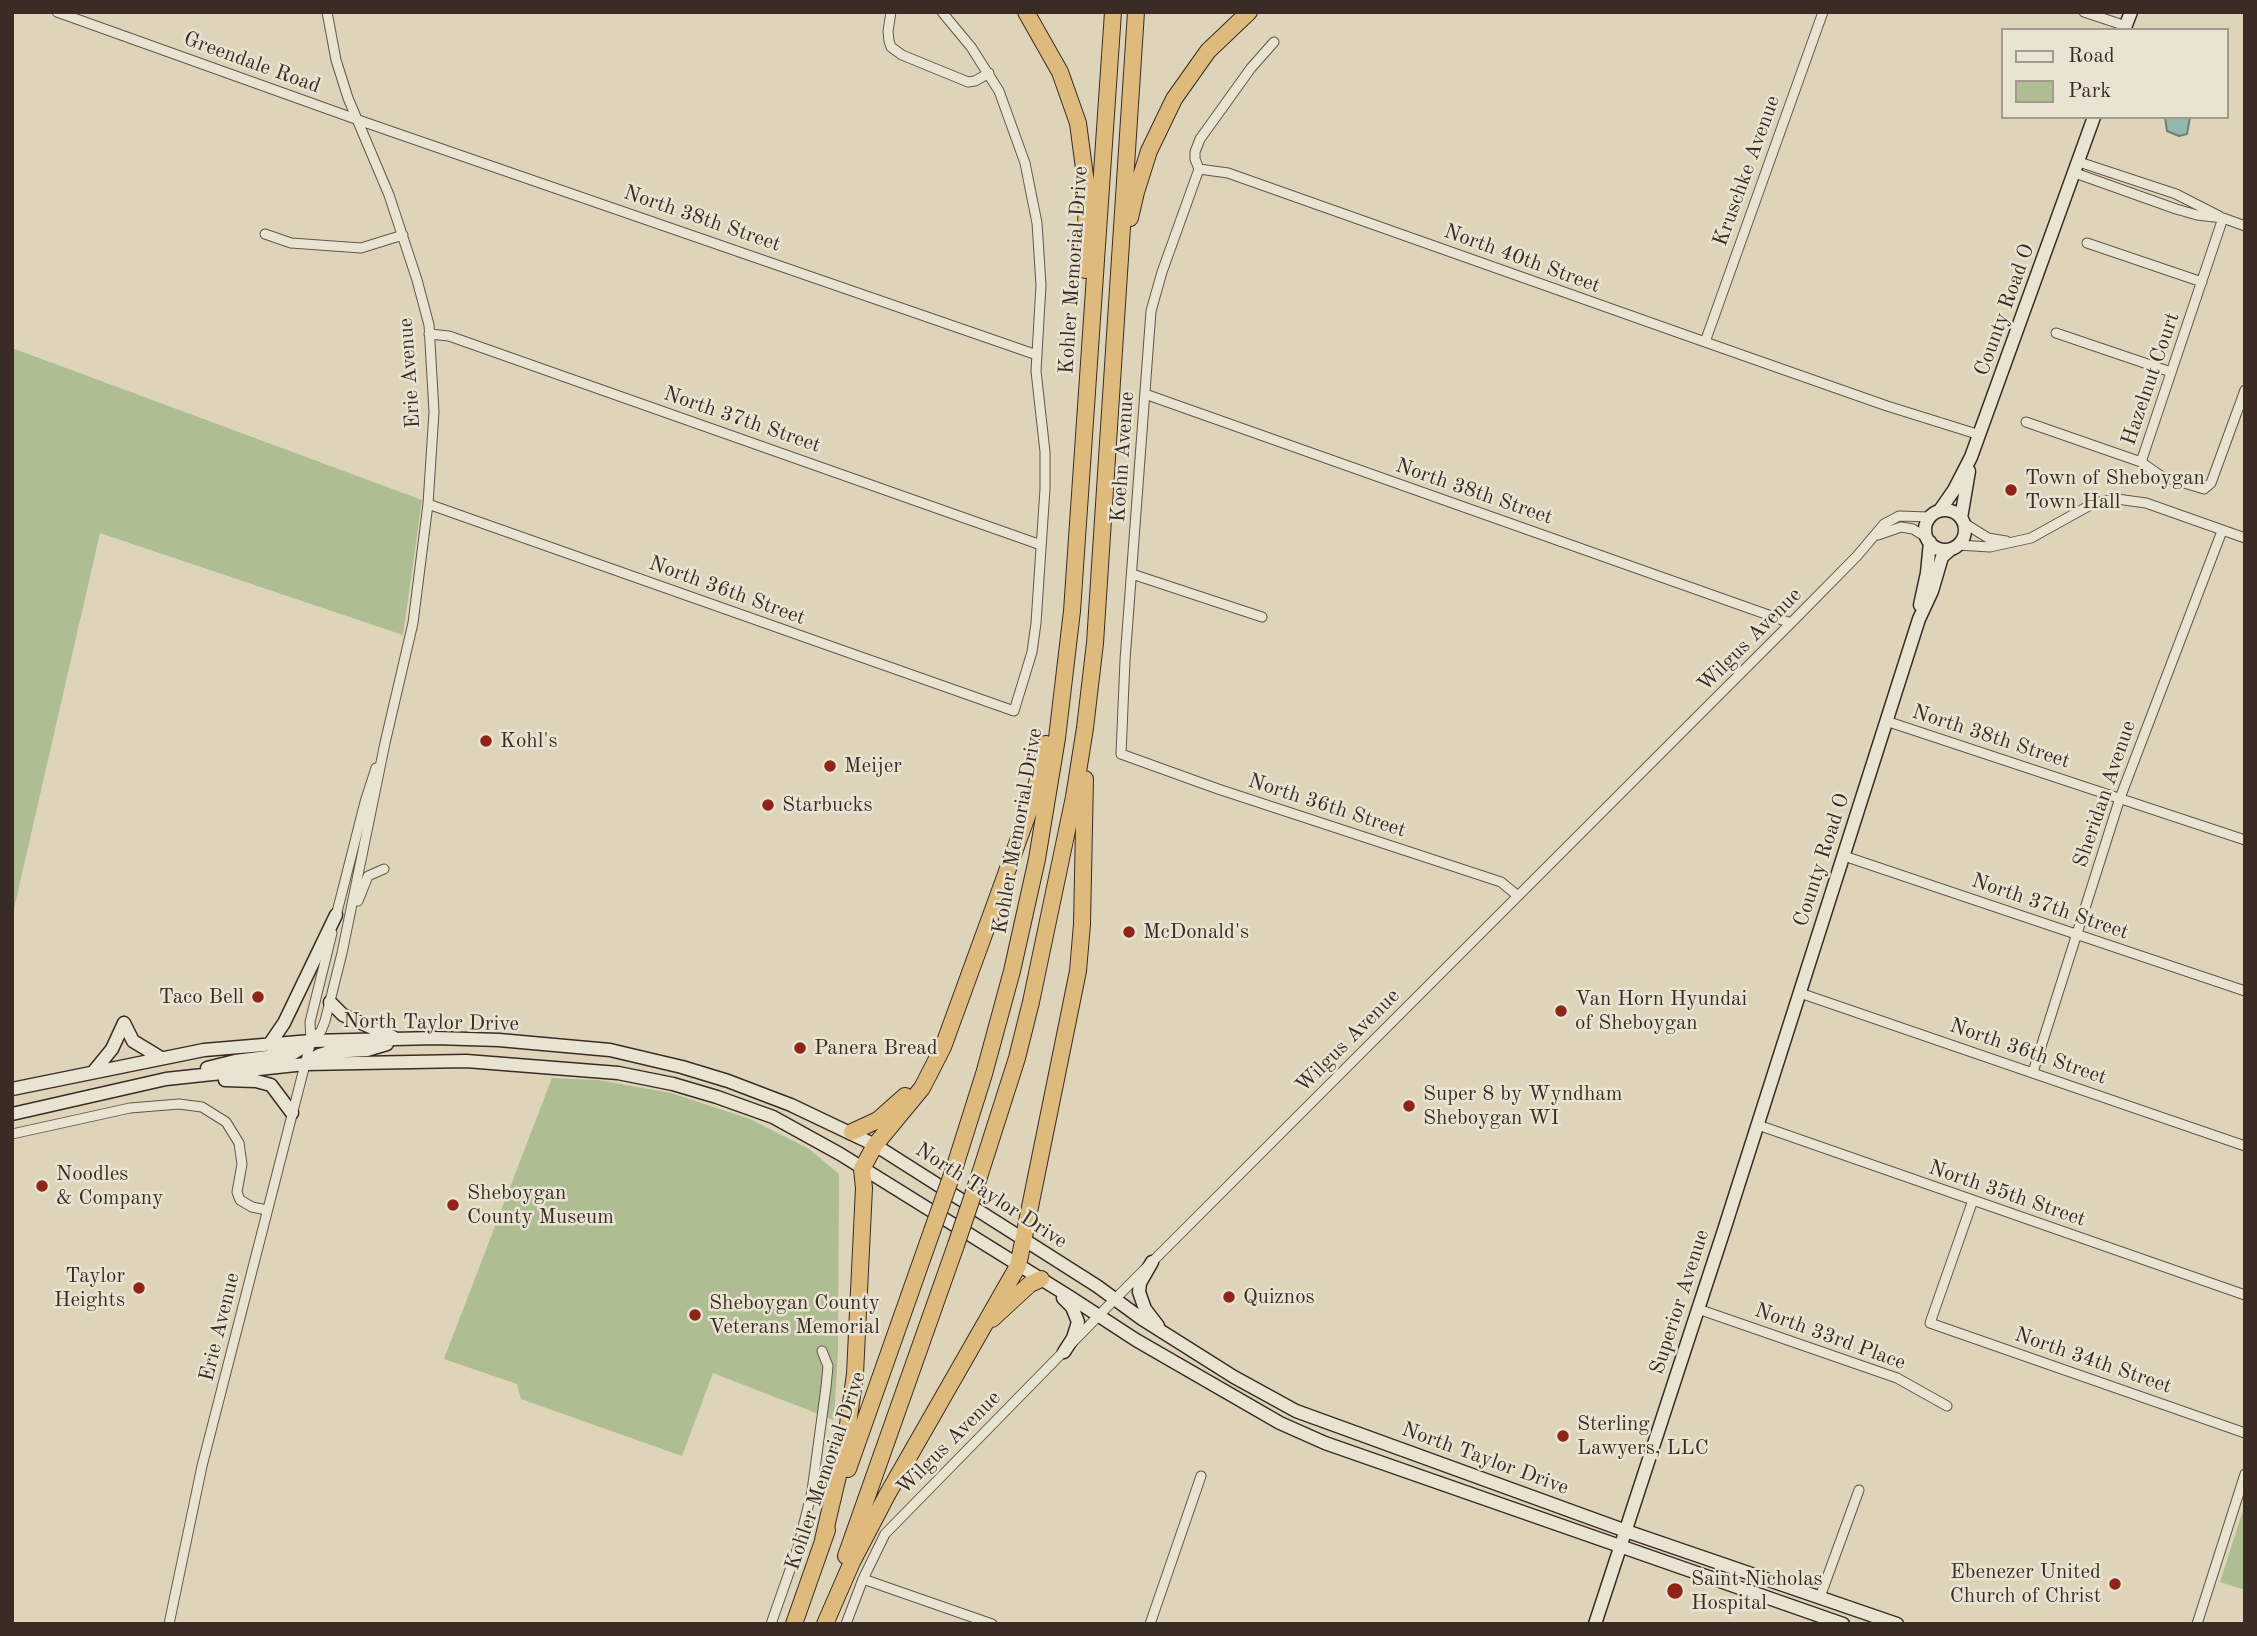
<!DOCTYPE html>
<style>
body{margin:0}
#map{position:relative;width:2257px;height:1636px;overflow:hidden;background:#ddd4ba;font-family:"Old Standard TT",serif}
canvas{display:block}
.frame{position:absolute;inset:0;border:14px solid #3a2c25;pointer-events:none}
.legend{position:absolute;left:2001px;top:28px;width:228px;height:91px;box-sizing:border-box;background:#e9e3d2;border:2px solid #a39a8d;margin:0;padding:9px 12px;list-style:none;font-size:21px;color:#3a2c25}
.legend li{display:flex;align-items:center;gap:14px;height:35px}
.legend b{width:35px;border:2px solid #a39a8d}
</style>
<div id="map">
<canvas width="2257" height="1636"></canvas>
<div class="frame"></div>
<ul class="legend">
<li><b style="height:9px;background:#e9e3d2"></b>Road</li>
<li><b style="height:19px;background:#aebd92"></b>Park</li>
</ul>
</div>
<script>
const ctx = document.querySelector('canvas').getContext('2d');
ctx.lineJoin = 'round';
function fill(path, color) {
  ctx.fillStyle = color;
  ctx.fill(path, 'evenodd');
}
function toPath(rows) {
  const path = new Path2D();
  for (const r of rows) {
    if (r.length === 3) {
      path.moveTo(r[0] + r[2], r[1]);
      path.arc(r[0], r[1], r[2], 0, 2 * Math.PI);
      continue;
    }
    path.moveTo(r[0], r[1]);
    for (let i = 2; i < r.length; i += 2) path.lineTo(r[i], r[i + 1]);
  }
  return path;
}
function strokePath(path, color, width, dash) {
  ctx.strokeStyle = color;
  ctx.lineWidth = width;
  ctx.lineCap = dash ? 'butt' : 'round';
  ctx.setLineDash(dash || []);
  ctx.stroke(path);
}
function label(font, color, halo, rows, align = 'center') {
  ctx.font = font + ' "Old Standard TT",serif';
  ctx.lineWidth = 5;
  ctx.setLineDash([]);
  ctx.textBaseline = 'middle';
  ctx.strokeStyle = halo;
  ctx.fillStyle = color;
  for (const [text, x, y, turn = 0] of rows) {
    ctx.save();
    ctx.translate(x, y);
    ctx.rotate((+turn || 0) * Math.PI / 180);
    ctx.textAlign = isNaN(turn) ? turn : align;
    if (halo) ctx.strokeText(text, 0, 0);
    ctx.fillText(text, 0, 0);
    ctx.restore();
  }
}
fill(toPath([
 [12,348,422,500,403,635,100,533,12,917],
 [552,1078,598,1080,671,1093,750,1119,809,1149,839,1174,838,1349,834,1420,713,1373,682,1456,521,1399,517,1384,444,1359],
 [2245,1504,2245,1590,2220,1582]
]), '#aebd92');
const water = toPath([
 [2165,117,2190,117,2187,134,2179,136,2167,131,2165,117]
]);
fill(water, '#93b8ac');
strokePath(water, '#6f8076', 2);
const street = toPath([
 [57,12,364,122,1037,355],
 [891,12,888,31,889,41,891,47,902,55,968,82,975,81,989,73],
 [2084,12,2126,26],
 [2079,162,2176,194,2219,216],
 [1199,169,1162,272,1151,311,1125,660,1121,754,1218,789,1501,882,1518,896],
 [1199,169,1228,173,1705,342,1887,406,1980,435],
 [1199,169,1195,159,1195,152,1200,139,1251,68,1274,42],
 [2075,173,2176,209,2197,215,2223,218,2245,226],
 [265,234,291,243,361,248,403,235],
 [2087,243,2202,282],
 [2056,333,2171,372],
 [429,334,449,336,1041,545],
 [1705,342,1823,12],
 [1145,394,1791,623],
 [2026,422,2141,462,2161,476,2204,489,2211,483,2245,390],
 [2141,462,2223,218],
 [428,504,1014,711,1032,652,1036,623,1045,489,1045,452,1036,371,1041,285,1037,223,1025,163,999,91,971,47,942,12],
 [1964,523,1988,538,2006,541],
 [1878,535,1901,527,1913,529,1926,537],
 [1958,545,1990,547,2031,538,2094,503,2117,499,2146,503,2245,538],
 [1132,574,1262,617],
 [1886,721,2245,840],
 [1844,856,2245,991],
 [358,901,368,876,384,869],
 [335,920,365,802,376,768],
 [1800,993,2245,1146],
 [311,1041,321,1031,325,1021,342,953,385,743,413,623,428,504,434,412,429,325,417,280,389,195,348,98,336,60,327,12],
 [2033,1072,2120,798,2222,531],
 [1758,1125,2245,1295],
 [12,1134,130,1108,179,1104,202,1107,226,1122,239,1143,242,1164,237,1192,240,1200,252,1207,267,1210],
 [1973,1200,1930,1323,2245,1433],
 [1698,1309,1897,1378,1947,1406],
 [863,1579,992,1624],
 [1820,1597,1859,1490],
 [169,1624,202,1466,311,1041,310,1022,332,933],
 [771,1624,798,1547,812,1491,826,1387,828,1366,822,1351],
 [846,1624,863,1579,885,1534,1115,1299,1791,623,1857,556,1884,524,1899,516,1929,517],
 [1150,1624,1201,1476],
 [2197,1624,2245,1474]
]);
const secondary = toPath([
 [2124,30,2131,12],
 [1940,510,1954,490,1971,457,2094,117],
 [1945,530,20],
 [1961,518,1969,471],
 [1920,605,1927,573,1930,542],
 [330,1002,343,1015,393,1037],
 [124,1023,133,1041,161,1058],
 [269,1045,284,1023,336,915],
 [305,1064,319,1055,329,1052,367,1050,387,1044],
 [207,1068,235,1061,292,1054,310,1043],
 [94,1071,112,1049,124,1023],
 [225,1080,256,1081,271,1085,292,1113],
 [12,1089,204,1050,311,1041,435,1038,499,1040,610,1050,682,1067,728,1081,791,1105,875,1145,1097,1286,1142,1319,1234,1377,1296,1411,1626,1531,1897,1624],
 [12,1114,166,1079,305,1064,466,1061,618,1073,673,1084,717,1097,773,1117,840,1154,1070,1297,1136,1340,1280,1423,1325,1443,1843,1624],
 [1152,1262,1140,1283,1139,1292,1145,1309,1158,1326],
 [1063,1298,1072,1307,1078,1322,1073,1338,1064,1352],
 [1595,1624,1724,1230,1919,619,1932,591,1942,557,1951,549]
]);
const highway = toPath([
 [1026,12,1060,72,1078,123,1087,191,1085,270],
 [1130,218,1136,192,1149,151,1174,99,1208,51,1249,12],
 [852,1132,878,1120,905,1096],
 [955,1166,984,1074,1012,971,1037,859,1057,738,1072,611,1113,12],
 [978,1180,1017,1058,1031,1002,1074,797,1085,728,1095,643,1136,12],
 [992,1319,1030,1284,1041,1279],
 [848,1469,932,1231],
 [823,1540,845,1446,855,1374,864,1188,862,1169,875,1145,922,1088,943,1047,1033,800,1046,744],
 [846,1556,956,1245],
 [794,1624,827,1530],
 [825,1624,852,1562,887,1495,1018,1266,1078,971,1082,924,1085,779]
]);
strokePath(street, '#63564a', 11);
strokePath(secondary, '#3a2c25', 15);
strokePath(highway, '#3a2c25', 18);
strokePath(street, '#e9e3d2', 9);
strokePath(secondary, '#e9e3d2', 12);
strokePath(highway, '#deba7d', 16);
const highwayBridge = toPath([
 [932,1231,955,1166],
 [956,1245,978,1180]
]);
strokePath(highwayBridge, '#3a2c25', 18, []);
strokePath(highwayBridge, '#deba7d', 16);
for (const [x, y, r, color] of [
 [2011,490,7,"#8f2418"],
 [486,741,7,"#8f2418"],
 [830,766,7,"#8f2418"],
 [768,805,7,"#8f2418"],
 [1129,932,7,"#8f2418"],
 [258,997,7,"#8f2418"],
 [1561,1011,7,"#8f2418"],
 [800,1048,7,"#8f2418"],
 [1409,1106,7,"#8f2418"],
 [42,1186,7,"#8f2418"],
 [453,1205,7,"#8f2418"],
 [139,1288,7,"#8f2418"],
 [1229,1297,7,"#8f2418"],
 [695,1315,7,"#8f2418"],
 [1563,1436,7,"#8f2418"],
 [2115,1584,7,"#8f2418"],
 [1675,1591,9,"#8f2418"]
]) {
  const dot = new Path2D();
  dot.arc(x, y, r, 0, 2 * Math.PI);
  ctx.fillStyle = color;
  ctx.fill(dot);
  strokePath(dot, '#e9e3d2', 2.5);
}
label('21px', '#3a2c25', '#e9e3d2', [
 ["Greendale Road",252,63,20],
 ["Kruschke Avenue",1747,171,-70],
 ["North 38th Street",702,219,19],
 ["North 40th Street",1522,259,20],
 ["Kohler Memorial Drive",1074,270,-86],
 ["County Road O",2005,310,-70],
 ["Erie Avenue",410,373,-94],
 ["Hazelnut Court",2151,379,-71],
 ["North 37th Street",742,420,19],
 ["Koehn Avenue",1123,457,-86],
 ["North 38th Street",1474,492,19],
 ["North 36th Street",727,591,20],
 ["Wilgus Avenue",1750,640,-45],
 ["North 38th Street",1991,737,18],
 ["Sheridan Avenue",2105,794,-71],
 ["North 36th Street",1327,806,18],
 ["Kohler Memorial Drive",1018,831,-80],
 ["County Road O",1822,860,-72],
 ["North 37th Street",2050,907,19],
 ["North Taylor Drive",431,1023,1],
 ["Wilgus Avenue",1348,1041,-45],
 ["North 36th Street",2028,1052,19],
 ["North 35th Street",2007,1194,19],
 ["North Taylor Drive",991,1196,33],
 ["Superior Avenue",1680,1302,-72],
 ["Erie Avenue",220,1327,-76],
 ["North 33rd Place",1830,1337,20],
 ["North 34th Street",2093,1361,19],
 ["Wilgus Avenue",949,1443,-45],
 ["North Taylor Drive",1485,1459,20],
 ["Kohler Memorial Drive",826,1471,-71]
]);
label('21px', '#3a2c25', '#e9e3d2', [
 ["Town of Sheboygan",2025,478],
 ["Town Hall",2025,502],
 ["Kohl's",500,741],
 ["Meijer",844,766],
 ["Starbucks",782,805],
 ["McDonald's",1143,932],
 ["Taco Bell",244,997,"right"],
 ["Van Horn Hyundai",1575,999],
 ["of Sheboygan",1575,1023],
 ["Panera Bread",814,1048],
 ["Super 8 by Wyndham",1423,1094],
 ["Sheboygan WI",1423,1118],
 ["Noodles",56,1174],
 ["& Company",56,1198],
 ["Sheboygan",467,1193],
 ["County Museum",467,1217],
 ["Taylor",125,1276,"right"],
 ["Heights",125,1300,"right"],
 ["Quiznos",1243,1297],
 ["Sheboygan County",709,1303],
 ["Veterans Memorial",709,1327],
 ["Sterling",1577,1424],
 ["Lawyers, LLC",1577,1448],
 ["Ebenezer United",2101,1572,"right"],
 ["Church of Christ",2101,1596,"right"],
 ["Saint Nicholas",1691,1579],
 ["Hospital",1691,1603]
], 'left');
</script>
